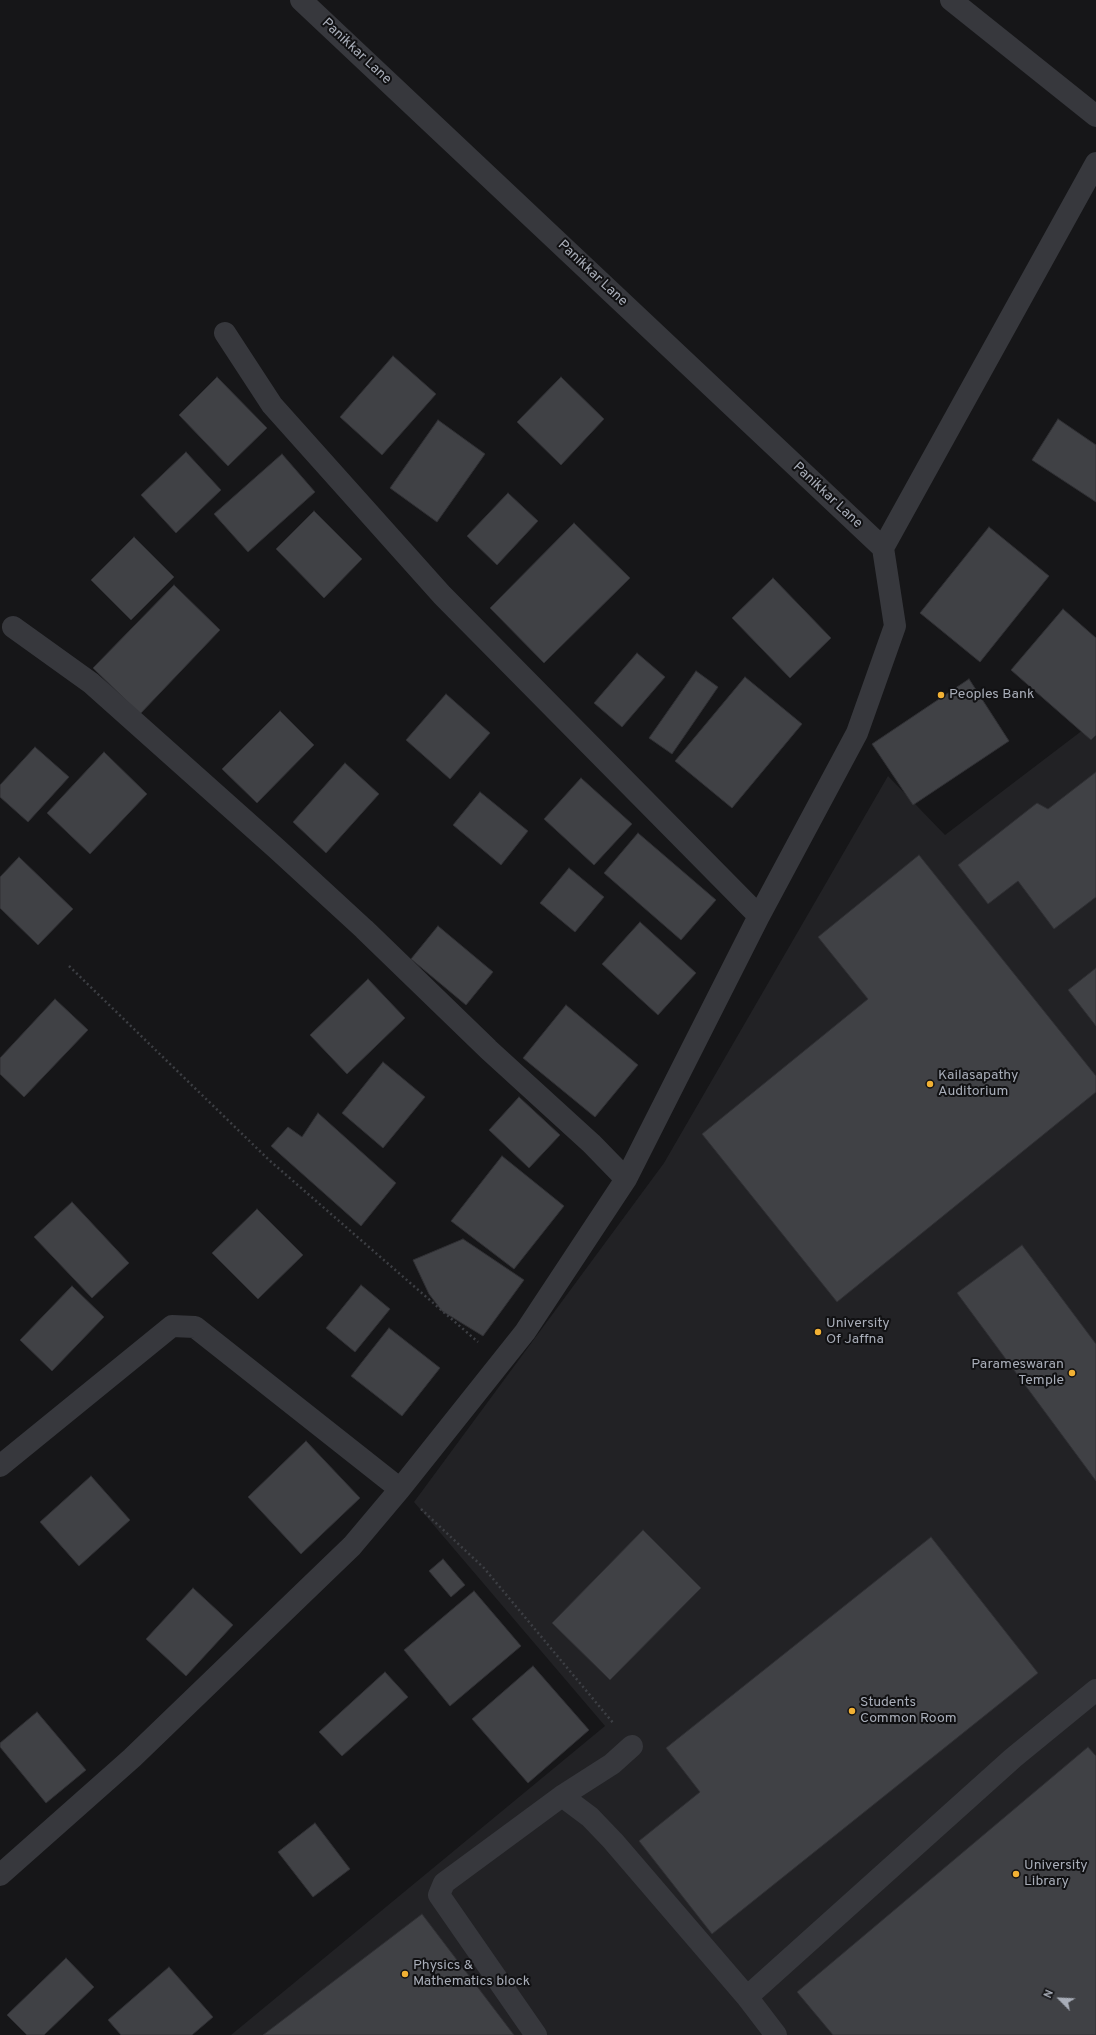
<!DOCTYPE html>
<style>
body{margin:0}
#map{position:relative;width:1096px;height:2035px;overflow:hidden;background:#161618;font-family:Overpass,sans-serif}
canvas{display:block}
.north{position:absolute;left:1040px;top:1979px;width:40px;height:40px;-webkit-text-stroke:3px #111113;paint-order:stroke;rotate:294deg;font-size:11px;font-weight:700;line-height:16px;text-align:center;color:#a8adb8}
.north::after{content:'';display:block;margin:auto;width:14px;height:18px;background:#a8adb8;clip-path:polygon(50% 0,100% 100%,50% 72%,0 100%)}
</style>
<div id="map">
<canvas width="1096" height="2035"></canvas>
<div class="north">N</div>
</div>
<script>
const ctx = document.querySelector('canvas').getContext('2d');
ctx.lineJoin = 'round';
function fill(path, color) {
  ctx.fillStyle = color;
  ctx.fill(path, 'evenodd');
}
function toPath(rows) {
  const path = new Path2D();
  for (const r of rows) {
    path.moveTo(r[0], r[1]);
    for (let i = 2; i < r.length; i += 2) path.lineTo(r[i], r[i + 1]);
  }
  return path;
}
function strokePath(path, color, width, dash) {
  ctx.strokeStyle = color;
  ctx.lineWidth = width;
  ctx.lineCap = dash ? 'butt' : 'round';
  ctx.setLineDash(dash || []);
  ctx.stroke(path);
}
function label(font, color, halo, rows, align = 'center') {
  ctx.font = font + ' Overpass,sans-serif';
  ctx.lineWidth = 4;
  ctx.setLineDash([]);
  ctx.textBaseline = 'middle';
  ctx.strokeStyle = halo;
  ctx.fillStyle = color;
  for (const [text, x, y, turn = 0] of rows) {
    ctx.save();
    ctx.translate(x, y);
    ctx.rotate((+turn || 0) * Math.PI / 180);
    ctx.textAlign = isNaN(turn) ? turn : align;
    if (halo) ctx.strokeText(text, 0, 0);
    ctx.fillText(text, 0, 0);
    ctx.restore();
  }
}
fill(toPath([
 [1096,720,1096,2035,231,2035,605,1726,414,1502,664,1163,888,776,945,835]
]), '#222225');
const building = toPath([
 [393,356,436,394,382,455,340,417,393,356],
 [217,377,267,428,228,466,179,415,217,377],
 [561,377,604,419,561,465,517,422,561,377],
 [1058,419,1096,445,1096,502,1032,460,1058,419],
 [438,420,485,454,437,522,390,488,438,420],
 [186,452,221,490,176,533,141,495,186,452],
 [282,454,315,492,248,552,214,514,282,454],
 [508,493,538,521,497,565,467,536,508,493],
 [314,511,362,559,324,598,276,549,314,511],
 [574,523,630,578,544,663,490,608,574,523],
 [989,527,1049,576,980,662,920,613,989,527],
 [134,537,174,577,131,620,91,580,134,537],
 [773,578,831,638,790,678,732,618,773,578],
 [174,585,220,630,140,714,93,668,174,585],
 [1063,609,1096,638,1096,735,1091,740,1011,670,1063,609],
 [637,653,665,677,622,727,594,703,637,653],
 [696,671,718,687,672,754,649,738,696,671],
 [745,677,802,724,732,808,675,761,745,677],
 [969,679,1009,741,913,805,872,744,969,679],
 [446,694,490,733,450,779,406,740,446,694],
 [280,711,314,745,257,803,222,769,280,711],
 [35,747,69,777,28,822,0,797,0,785,35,747],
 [104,752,147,794,90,854,47,813,104,752],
 [345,763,379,794,326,853,293,822,345,763],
 [1096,772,1096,897,1054,929,1018,881,988,904,958,865,1037,803,1048,809,1096,772],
 [581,778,632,824,594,865,544,819,581,778],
 [480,792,528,831,501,865,453,825,480,792],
 [638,833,716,900,681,940,604,873,638,833],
 [919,855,1096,1076,1096,1092,837,1302,702,1134,868,999,818,937,919,855],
 [19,857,73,909,38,945,0,908,0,877,19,857],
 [569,868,604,897,575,932,540,903,569,868],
 [640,922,696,973,658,1015,602,964,640,922],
 [438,926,493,972,466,1005,411,959,438,926],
 [1096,968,1096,1026,1068,990,1096,968],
 [368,979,405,1018,347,1074,310,1035,368,979],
 [55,999,88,1030,24,1097,0,1074,0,1058,55,999],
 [566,1005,638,1065,595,1117,523,1058,566,1005],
 [383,1062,425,1097,383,1148,342,1113,383,1062],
 [519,1097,560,1135,529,1168,489,1130,519,1097],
 [318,1113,396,1183,361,1226,271,1146,288,1127,302,1137,318,1113],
 [502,1156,564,1206,514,1269,451,1221,502,1156],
 [72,1202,129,1263,92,1298,34,1237,72,1202],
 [257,1209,303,1255,258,1299,212,1253,257,1209],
 [463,1239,524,1280,483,1336,442,1311,429,1294,413,1260,463,1239],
 [1022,1245,1096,1344,1096,1481,957,1293,1022,1245],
 [361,1285,390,1309,355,1352,326,1328,361,1285],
 [72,1286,104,1317,52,1371,20,1340,72,1286],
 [389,1328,440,1368,402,1416,351,1376,389,1328],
 [306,1441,360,1498,301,1554,248,1497,306,1441],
 [91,1476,130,1520,79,1566,40,1522,91,1476],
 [643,1530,701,1588,610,1680,552,1623,643,1530],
 [931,1537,1038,1673,712,1934,639,1841,700,1792,666,1748,931,1537],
 [443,1559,465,1585,451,1597,429,1571,443,1559],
 [193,1588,233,1625,186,1676,146,1639,193,1588],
 [474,1591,521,1646,450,1706,404,1650,474,1591],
 [533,1666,589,1730,528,1783,472,1719,533,1666],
 [385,1672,408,1697,342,1756,319,1732,385,1672],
 [37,1712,86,1770,46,1803,0,1747,0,1743,37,1712],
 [1088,1747,1096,1756,1096,2035,833,2035,797,1992,1088,1747],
 [315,1823,350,1869,313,1897,278,1852,315,1823],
 [422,1914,514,2035,263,2035,422,1914],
 [66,1958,94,1987,44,2035,27,2035,7,2015,66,1958],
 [169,1967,213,2017,192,2035,121,2035,108,2020,169,1967]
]);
fill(building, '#404145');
strokePath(building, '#303034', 1);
strokePath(toPath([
 [69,966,269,1160,478,1342],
 [421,1509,484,1568,614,1724]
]), '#3d3f44', 2.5, [2, 3]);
strokePath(toPath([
 [301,0,883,548],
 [951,0,1096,116],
 [225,333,272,405,442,595,759,916],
 [13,627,91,683,277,849,364,929,488,1049,591,1143,626,1179],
 [0,1466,172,1326,195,1327,400,1489,525,1332,626,1179,759,916,857,733,895,626,883,548,1096,163],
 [562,1796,612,1764,632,1746],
 [0,1875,132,1758,352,1546,400,1489],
 [536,2035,439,1895,444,1883,562,1796,590,1817,613,1841,747,1997],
 [776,2035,747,1997,1013,1758,1096,1690]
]), '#37383d', 22);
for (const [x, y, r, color] of [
 [941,695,4,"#f2b134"],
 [930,1084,4,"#f2b134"],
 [818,1332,4,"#f2b134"],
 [1072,1373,4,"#f2b134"],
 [852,1711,4,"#f2b134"],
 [1016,1874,4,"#f2b134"],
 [405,1974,4,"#f2b134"]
]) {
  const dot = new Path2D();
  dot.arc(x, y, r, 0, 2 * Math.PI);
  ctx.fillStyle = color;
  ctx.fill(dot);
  strokePath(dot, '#111113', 1.5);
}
label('14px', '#a8adb8', '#111113', [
 ["Panikkar Lane",356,52,43],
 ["Panikkar Lane",592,274,43],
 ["Panikkar Lane",827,496,43]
]);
label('14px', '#a8adb8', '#111113', [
 ["Peoples Bank",949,695],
 ["Kailasapathy",938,1076],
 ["Auditorium",938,1092],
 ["University",826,1324],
 ["Of Jaffna",826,1340],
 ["Parameswaran",1064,1365,"right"],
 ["Temple",1064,1381,"right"],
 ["Students",860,1703],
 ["Common Room",860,1719],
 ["University",1024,1866],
 ["Library",1024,1882],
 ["Physics &",413,1966],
 ["Mathematics block",413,1982]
], 'left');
</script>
